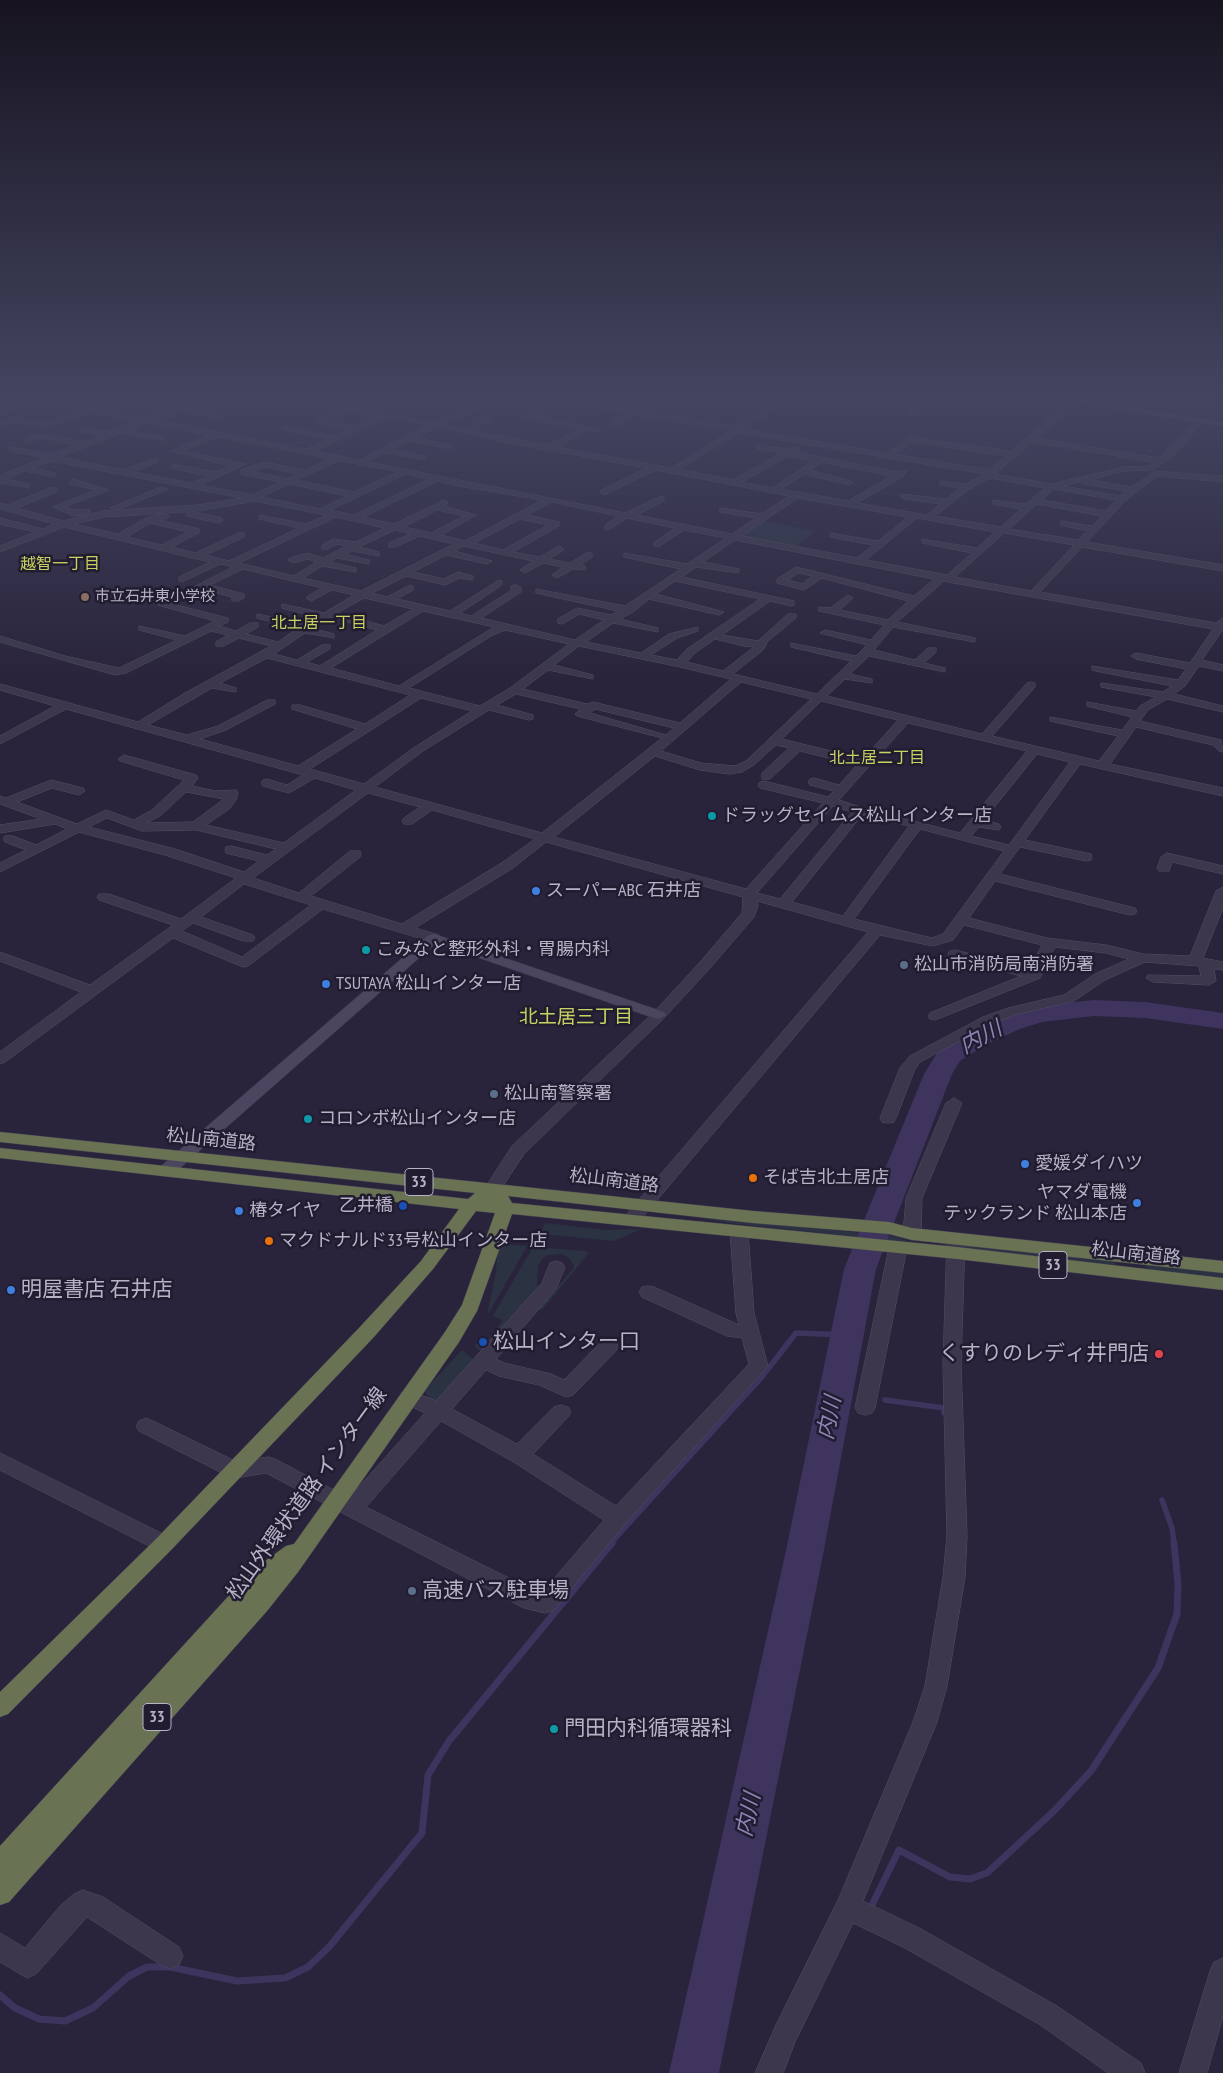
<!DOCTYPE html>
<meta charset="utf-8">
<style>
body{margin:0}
canvas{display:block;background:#29233b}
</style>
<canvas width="1223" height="2073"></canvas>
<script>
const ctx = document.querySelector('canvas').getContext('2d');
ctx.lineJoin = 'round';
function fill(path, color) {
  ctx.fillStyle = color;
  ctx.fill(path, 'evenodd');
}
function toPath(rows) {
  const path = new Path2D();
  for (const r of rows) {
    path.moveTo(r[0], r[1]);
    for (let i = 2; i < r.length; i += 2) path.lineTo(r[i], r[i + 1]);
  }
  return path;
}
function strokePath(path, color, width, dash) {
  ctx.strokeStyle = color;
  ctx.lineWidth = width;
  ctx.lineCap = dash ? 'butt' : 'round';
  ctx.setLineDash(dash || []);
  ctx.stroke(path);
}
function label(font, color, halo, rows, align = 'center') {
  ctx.font = font + ' "PT Sans Narrow","Noto Sans JP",sans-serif';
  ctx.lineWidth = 5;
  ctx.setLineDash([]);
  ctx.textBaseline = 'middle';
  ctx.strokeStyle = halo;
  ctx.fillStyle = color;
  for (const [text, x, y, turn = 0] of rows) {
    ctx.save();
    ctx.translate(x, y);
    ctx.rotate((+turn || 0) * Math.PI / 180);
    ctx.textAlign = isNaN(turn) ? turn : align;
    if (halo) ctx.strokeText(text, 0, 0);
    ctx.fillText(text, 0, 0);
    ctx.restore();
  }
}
fill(toPath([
 [762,521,816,531,795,547,738,537],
 [672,1213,898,1237,907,1241,937,1245,730,1223],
 [545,1223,606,1230,641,1229,614,1241,541,1234],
 [503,1244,527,1246,487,1316,496,1271,498,1249],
 [966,1245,1113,1261,1116,1264,1114,1266,965,1248],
 [533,1247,586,1251,588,1254,542,1310,539,1308,573,1269,574,1265,568,1257,562,1254,548,1255,543,1258,538,1266,537,1289,482,1353,475,1346,477,1343,484,1346,503,1320,493,1316],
 [1146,1264,1223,1273,1223,1277,1153,1270,1147,1268,1145,1267],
 [462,1350,475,1361,439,1401,429,1398,424,1391]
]), '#2b3343');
strokePath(toPath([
 [885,1400,944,1408,944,1413],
 [1162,1500,1172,1528,1174,1544],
 [610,1544,761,1378,796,1333,847,1335]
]), '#3e345e', 5.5);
strokePath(toPath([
 [870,1909,899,1850,950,1877,970,1879,987,1873,1055,1810,1091,1771,1158,1668,1177,1614,1178,1584,1174,1543],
 [0,1995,15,2008,39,2019,65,2021,93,2008,129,1976,147,1967,170,1967,237,1981,285,1978,308,1967,329,1947,422,1833,428,1775,449,1741,612,1543]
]), '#3e345e', 7);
fill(toPath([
 [1094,1000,1145,1002,1223,1013,1223,1029,1145,1018,1094,1016,1042,1022,1020,1029,987,1044,960,1061,952,1074,876,1269,823,1555,719,2073,669,2073,785,1555,844,1269,924,1074,939,1050,967,1032,1000,1017,1039,1006,1094,1000]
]), '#3e345e');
const street = toPath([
 [5,394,20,394,145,418,169,409,133,403,133,399,177,406,202,395,218,394,215,396,250,404,246,406,207,400,186,408,223,414,223,418,178,411,155,420,306,449,327,439,283,430,283,426,334,436,347,430,314,422,339,410,249,394,266,394,435,422,492,397,515,394,504,399,543,410,543,414,537,416,601,430,597,432,587,430,558,447,671,468,730,431,637,415,615,426,611,424,612,422,629,414,521,394,537,394,736,427,772,405,746,402,746,398,777,402,790,394,799,394,744,429,886,453,910,437,1011,451,1078,394,1086,394,1036,438,1159,458,1198,418,1204,418,1204,422,1172,457,1153,470,1124,471,1090,480,1132,487,1155,471,1223,476,1223,482,1157,476,1125,501,1087,542,1223,565,1223,571,1082,547,1040,592,1216,623,1223,618,1223,629,1202,660,1223,665,1223,671,1199,666,1185,686,1174,694,1223,706,1223,712,1167,699,1148,710,1140,721,1221,740,1223,752,1219,751,1213,745,1136,727,1110,764,1223,788,1223,796,1080,764,1025,840,1091,854,1092,857,1091,860,1086,861,1020,847,1000,874,1135,908,1137,911,1135,914,1130,915,995,881,969,918,1047,938,1106,945,1143,954,1190,956,1216,891,1223,887,1223,908,1203,958,1223,962,1223,970,1214,969,1216,981,1209,985,1153,982,1146,978,1148,975,1201,976,1199,966,1145,962,1105,980,1074,1001,1018,1014,993,1023,920,1062,915,1069,896,1118,894,1122,888,1123,882,1122,880,1118,900,1068,910,1056,983,1017,1008,1008,1064,995,1095,974,1129,959,1106,953,1055,947,1040,978,935,1020,930,1019,928,1016,930,1013,1021,976,950,957,948,954,950,951,955,950,1030,969,1042,945,964,925,953,940,933,946,880,935,637,1224,631,1226,625,1224,622,1220,625,1216,868,932,757,901,758,906,754,917,711,967,664,1018,524,1154,499,1192,493,1194,487,1192,485,1188,512,1146,654,1012,701,961,742,913,743,897,546,842,513,868,415,928,439,935,441,938,439,941,429,941,323,909,248,966,243,967,173,938,5,1062,0,1064,0,1052,81,992,0,961,0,952,90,985,173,925,99,900,97,897,99,894,109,894,181,919,236,878,165,855,79,832,0,872,0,863,26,850,5,842,3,839,5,836,13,836,36,845,67,829,55,824,0,833,0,825,41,819,0,804,0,796,6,798,51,780,83,788,85,791,79,795,52,788,17,802,77,824,106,810,134,820,152,810,184,780,120,761,118,759,124,755,196,775,198,778,192,786,215,791,236,790,238,793,236,800,229,809,206,825,284,843,356,790,315,778,289,793,263,786,261,783,263,780,267,779,287,785,303,775,66,709,0,744,0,736,55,706,0,690,0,684,138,722,185,693,271,646,239,638,224,646,216,646,216,642,228,635,211,631,126,673,115,675,0,642,0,636,65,656,119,668,177,640,139,630,139,626,185,636,215,621,158,605,233,567,220,564,182,582,179,581,179,577,210,562,64,527,0,552,0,546,35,532,0,524,0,518,43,529,54,524,0,509,0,503,8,505,50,488,56,488,56,492,17,508,63,521,103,511,198,505,242,498,52,461,32,468,55,473,55,477,24,471,6,479,29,484,29,488,0,483,0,475,44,458,10,451,10,447,53,454,76,445,41,438,29,442,26,442,26,438,40,434,84,442,101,436,81,432,81,428,109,432,138,421,90,412,44,427,16,422,0,427,0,423,16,418,44,423,80,410,39,402,6,413,3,413,3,409,30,400,5,394],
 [497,402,533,412,526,415,526,419,579,429,548,445,471,430,491,421,491,417,488,417,463,429,443,424,497,402],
 [349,411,379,416,354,427,326,421,349,411],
 [388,418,428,425,360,460,315,451,388,418],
 [147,423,208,435,171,451,230,466,216,472,172,464,172,468,208,476,191,483,133,472,158,462,158,458,155,458,123,470,60,457,121,433,164,441,164,437,128,430,147,423],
 [437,427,508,443,647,468,601,490,600,492,604,495,656,470,789,496,762,514,720,508,720,512,756,518,732,534,637,515,664,501,664,497,661,496,625,513,369,462,385,453,426,460,426,456,392,450,410,441,451,449,451,445,416,438,437,427],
 [738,433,984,474,966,484,940,481,940,485,960,488,946,499,901,494,900,496,904,499,940,504,927,515,857,503,902,477,907,472,906,470,897,472,795,452,800,448,796,446,787,449,756,445,756,449,781,453,733,480,680,469,738,433],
 [217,437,306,454,330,459,305,470,264,462,241,470,241,474,280,482,252,495,201,485,246,464,183,451,217,437],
 [912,442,1006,456,989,470,894,454,912,442],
 [1032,442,1153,462,1148,466,1124,467,1051,484,995,474,1032,442],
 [788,456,813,461,772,488,742,482,788,456],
 [339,461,390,470,397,472,354,492,297,480,339,461],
 [822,462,891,476,848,501,781,489,804,474,850,485,854,482,810,470,822,462],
 [265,467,298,474,287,479,253,471,265,467],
 [406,474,429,479,354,515,330,510,406,474],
 [990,478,1045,488,1026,504,993,500,993,504,1021,509,1001,527,935,516,970,489,990,478],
 [438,481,453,485,542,500,465,541,441,535,476,515,444,506,448,503,444,500,394,524,363,517,438,481],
 [1080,482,1084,484,1126,491,1120,496,1063,486,1080,482],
 [289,484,347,496,320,509,261,497,289,484],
 [1053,489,1116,500,1106,511,1042,500,1053,489],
 [798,498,908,517,878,541,830,533,830,537,873,545,857,558,742,536,798,498],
 [254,501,326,515,307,524,259,515,259,519,299,528,229,561,206,555,244,537,244,533,238,533,196,553,171,547,199,533,199,529,160,520,168,518,169,516,165,513,146,518,118,534,74,524,103,517,198,511,254,501],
 [552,502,618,516,605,525,605,529,608,530,627,518,675,528,655,542,653,544,658,547,684,530,726,538,687,564,624,553,624,557,681,569,625,606,536,589,536,593,618,611,611,615,577,608,558,619,558,623,562,624,579,614,604,620,575,640,481,618,521,592,521,588,515,584,510,587,512,590,471,616,460,613,502,585,502,581,499,580,450,611,397,599,413,590,413,586,410,585,387,597,372,593,406,576,445,585,459,578,473,580,473,576,458,572,444,579,413,572,446,555,487,564,492,561,454,551,464,546,533,561,520,570,525,573,543,563,563,567,552,575,557,578,573,569,585,570,585,566,580,565,592,557,592,553,586,553,570,563,549,559,562,551,564,549,559,546,540,557,513,552,559,526,559,522,527,515,552,502],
 [1037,504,1102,516,1092,526,1061,521,1061,525,1087,531,1078,540,1009,529,1037,504],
 [437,510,464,516,431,533,404,527,437,510],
 [336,517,385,528,356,542,333,539,322,545,322,549,328,549,337,544,347,546,323,558,308,553,290,558,288,560,293,563,308,559,316,562,294,576,239,563,336,517],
 [917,518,995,532,977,548,922,539,922,543,972,553,947,575,866,560,917,518],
 [520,519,548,525,503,550,474,543,520,519],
 [150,523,188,532,162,545,127,537,150,523],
 [395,530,410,534,389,543,389,547,395,547,420,536,454,544,361,591,303,578,322,566,356,572,356,568,329,562,337,558,369,564,369,560,345,554,352,551,379,556,379,552,359,547,395,530],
 [1004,533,1074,545,1031,591,955,577,1004,533],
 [735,540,934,579,914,596,796,567,777,579,777,583,804,590,822,578,908,601,888,620,840,610,853,598,848,595,830,608,819,607,819,611,884,625,871,640,825,630,820,633,867,645,856,656,791,643,791,647,851,661,817,694,733,674,763,650,768,641,796,618,796,614,788,614,758,641,722,635,770,601,791,606,794,605,794,601,682,577,696,567,739,573,739,569,703,562,735,540],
 [243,569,322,588,308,596,306,598,311,601,332,590,354,595,324,613,282,604,282,608,316,617,305,624,257,614,257,618,298,628,278,642,246,634,258,627,258,623,250,623,236,631,219,626,228,622,228,618,172,604,202,589,232,597,232,601,238,601,244,598,244,594,210,585,243,569],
 [798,573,812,576,802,584,788,580,798,573],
 [675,581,760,599,687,649,677,660,651,655,677,638,698,631,698,627,669,634,641,653,586,642,613,623,658,632,658,628,620,619,633,612,649,599,719,615,724,612,656,594,675,581],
 [944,581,948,582,1213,629,1190,663,1136,653,1131,656,1136,659,1186,669,1178,680,1092,666,1092,670,1096,671,1172,686,1163,692,1101,683,1101,687,1156,697,1140,706,1136,711,1087,702,1087,706,1132,717,1122,730,1050,717,1050,721,1118,736,1099,761,992,736,1035,687,1035,683,1031,682,1027,683,982,734,827,696,845,679,872,683,872,679,850,674,869,656,945,672,945,668,924,663,936,652,936,648,928,648,915,660,874,650,893,627,975,642,975,638,897,622,944,581],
 [364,598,413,609,384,626,337,613,364,598],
 [423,611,494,627,399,686,331,668,423,611],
 [330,617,377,630,320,666,307,662,330,649,330,645,322,645,297,660,274,654,305,633,334,638,334,634,311,628,330,617],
 [505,630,569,644,510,688,480,706,409,688,491,636,505,630],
 [715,639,744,646,754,647,723,671,687,662,695,653,715,639],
 [579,646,680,667,731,679,680,723,593,702,587,704,523,689,548,670,593,679,593,675,554,665,579,646],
 [267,658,410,695,365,724,300,705,292,705,292,709,357,729,298,766,200,739,226,730,275,704,275,700,267,700,218,726,187,735,148,725,212,688,236,692,236,688,220,683,267,658],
 [741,682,811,699,746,761,735,766,701,763,661,751,741,682],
 [516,694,580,709,575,714,577,716,662,738,542,833,375,787,423,751,489,710,529,720,533,719,533,715,497,705,516,694],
 [421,698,472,711,415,747,364,784,310,769,421,698],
 [821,701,898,720,863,759,782,739,821,701],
 [595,709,674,728,666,735,590,713,595,709],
 [908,723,1027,751,960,833,863,808,839,800,908,723],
 [776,745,789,748,762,773,762,779,770,779,800,751,857,765,839,785,814,778,810,779,808,782,810,785,834,791,828,797,764,781,760,782,758,785,760,788,823,803,746,889,554,837,655,756,700,770,729,774,742,772,754,765,776,745],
 [1037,754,1070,762,1009,845,971,836,979,827,999,830,1001,827,999,824,984,820,1037,754],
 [186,792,224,799,193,822,146,823,160,816,186,792],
 [368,793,420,807,404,818,402,821,404,824,412,824,432,810,535,839,503,862,402,924,311,896,360,857,361,854,360,851,350,851,299,893,253,878,368,793],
 [833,806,852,812,780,899,757,893,833,806],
 [862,815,909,826,843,916,792,902,862,815],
 [107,818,142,831,196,830,276,849,267,855,231,846,226,847,225,850,226,853,259,861,244,872,175,849,89,827,107,818],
 [920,829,1004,851,943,934,932,938,854,919,920,829],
 [244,884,311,905,242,957,182,931,193,923,243,941,253,941,255,938,253,935,201,917,244,884],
 [602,394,611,394,607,396,602,394],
 [934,394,943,394,913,416,907,416,907,412,934,394],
 [91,395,95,397,94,399,80,403,76,401,91,395],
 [73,479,109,490,65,507,74,510,90,510,90,514,73,516,53,507,96,490,70,484,69,482,73,479],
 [161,487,168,489,117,510,110,508,161,487],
 [190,511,222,518,223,520,219,523,187,516,187,512,190,511],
 [1167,853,1223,866,1223,874,1172,862,1169,871,1159,871,1157,868,1161,857,1167,853],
 [954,1098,962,1103,922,1198,921,1234,918,1238,912,1240,906,1238,903,1234,906,1198,946,1103,954,1098],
 [739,1226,745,1228,748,1232,754,1313,768,1366,625,1524,553,1611,545,1613,524,1608,266,1473,235,1478,228,1476,139,1431,136,1426,139,1421,146,1418,153,1421,237,1462,268,1457,275,1459,349,1498,425,1413,402,1402,399,1397,402,1392,409,1390,436,1401,542,1283,550,1263,556,1261,562,1263,565,1267,556,1289,496,1359,504,1363,551,1374,564,1380,602,1341,609,1339,616,1341,618,1346,616,1351,573,1395,566,1397,539,1385,499,1376,486,1370,452,1409,517,1444,554,1407,561,1405,568,1407,571,1412,568,1417,533,1454,616,1506,749,1364,742,1338,727,1336,642,1297,639,1292,642,1287,648,1286,654,1287,739,1325,736,1313,730,1232,733,1228,739,1226],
 [441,1421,512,1461,604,1520,541,1594,366,1507,441,1421],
 [956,1233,962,1235,965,1239,961,1365,967,1536,965,1577,947,1686,937,1722,863,1901,921,1929,1057,2006,1141,2063,1145,2073,1108,2073,1039,2024,903,1947,853,1923,795,2042,783,2073,755,2073,776,2025,839,1898,913,1722,925,1686,943,1577,947,1536,943,1365,947,1239,950,1235,956,1233],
 [898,1242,904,1244,907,1248,875,1408,872,1413,865,1415,858,1413,855,1408,889,1248,892,1244,898,1242],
 [0,1453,171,1538,175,1544,171,1550,164,1553,157,1550,0,1470,0,1453],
 [83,1890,103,1897,179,1947,183,1956,179,1965,170,1969,161,1965,87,1917,36,1974,27,1978,0,1962,0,1933,25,1948,60,1906,74,1894,83,1890],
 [1223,1958,1223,2016,1207,2073,1179,2073,1210,1971,1214,1962,1223,1958]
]);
const secondary = toPath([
 [1024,394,1042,394,1223,422,1223,426,1024,394],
 [434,934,664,1012,666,1015,659,1019,654,1018,436,943,172,1175,160,1175,158,1171,160,1167,429,935,434,934]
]);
const highway = toPath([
 [0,1132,753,1211,889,1222,912,1228,1223,1261,1223,1273,912,1240,889,1234,753,1223,508,1196,512,1203,957,1247,1223,1278,1223,1290,957,1259,512,1214,477,1311,459,1342,298,1572,267,1611,9,1902,0,1905,0,1846,235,1589,257,1567,286,1546,294,1544,445,1332,462,1305,495,1213,476,1211,433,1269,373,1338,171,1550,8,1714,0,1717,0,1692,157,1538,359,1328,421,1261,459,1209,0,1158,0,1148,468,1199,475,1193,0,1142,0,1132]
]);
strokePath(street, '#544f63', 1);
strokePath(secondary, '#423d51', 1);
strokePath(highway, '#443f53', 1);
fill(street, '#3c374c');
fill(secondary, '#4c455f');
fill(highway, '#6a7254');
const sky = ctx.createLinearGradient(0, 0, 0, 684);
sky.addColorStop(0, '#171320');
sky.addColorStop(0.58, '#434560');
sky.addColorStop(1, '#43456000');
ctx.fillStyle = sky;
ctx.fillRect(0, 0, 1223, 684);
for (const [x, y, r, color] of [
 [85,597,5,"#8d6e63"],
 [712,816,5,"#0f9aa8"],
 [536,891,5,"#3f7fe0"],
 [366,950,5,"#0f9aa8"],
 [904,965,5,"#5c6f8a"],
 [326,984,5,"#3f7fe0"],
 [494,1094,5,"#5c6f8a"],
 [308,1119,5,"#0f9aa8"],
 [1025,1164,5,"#3f7fe0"],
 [753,1178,5,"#e8710a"],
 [1137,1203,5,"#3f7fe0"],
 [403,1206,5,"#1a4fb4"],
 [239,1211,5,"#3f7fe0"],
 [269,1241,5,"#e8710a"],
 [11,1290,5,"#3f7fe0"],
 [483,1342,5,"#1a4fb4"],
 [1159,1354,5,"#e0444e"],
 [412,1591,5,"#5c6f8a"],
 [554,1729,5,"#0f9aa8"]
]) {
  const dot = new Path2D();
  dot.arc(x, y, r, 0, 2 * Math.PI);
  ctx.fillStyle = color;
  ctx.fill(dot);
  strokePath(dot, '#211c30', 2);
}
label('15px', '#b8b2c7', '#211c30', [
 ["市立石井東小学校",95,597]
], 'left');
label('16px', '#c8d262', '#211c30', [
 ["越智一丁目",60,564],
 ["北土居一丁目",319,623],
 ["北土居二丁目",877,758]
]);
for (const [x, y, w] of [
 [419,1182,28],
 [1053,1265,28],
 [157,1717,28]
]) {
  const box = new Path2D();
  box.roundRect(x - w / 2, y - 13.5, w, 27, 4);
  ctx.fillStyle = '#211c30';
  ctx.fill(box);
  strokePath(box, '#b8b2c7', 1);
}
label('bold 16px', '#b8b2c7', null, [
 ["33",419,1182],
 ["33",1053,1265],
 ["33",157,1717]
]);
label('18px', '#b8b2c7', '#211c30', [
 ["ドラッグセイムス松山インター店",722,816],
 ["スーパーABC 石井店",546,891],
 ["こみなと整形外科・胃腸内科",376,950],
 ["松山市消防局南消防署",914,965],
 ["TSUTAYA 松山インター店",336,984],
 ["松山南警察署",504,1094],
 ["コロンボ松山インター店",318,1119],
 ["愛媛ダイハツ",1035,1164],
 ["そば吉北土居店",763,1178],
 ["ヤマダ電機",1127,1193,"right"],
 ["テックランド 松山本店",1127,1214,"right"],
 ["乙井橋",393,1206,"right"],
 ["椿タイヤ",249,1211],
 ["マクドナルド33号松山インター店",279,1241]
], 'left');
label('18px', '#b8b2c7', '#211c30', [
 ["松山南道路",211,1140,6],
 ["松山南道路",614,1181,7],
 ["松山南道路",1136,1254,6]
]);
label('19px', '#c8d262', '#211c30', [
 ["北土居三丁目",576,1018]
]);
label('21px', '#b8b2c7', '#211c30', [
 ["明屋書店 石井店",21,1290],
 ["松山インター口",493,1342],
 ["くすりのレディ井門店",1149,1354,"right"],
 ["高速バス駐車場",422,1591],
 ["門田内科循環器科",564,1729]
], 'left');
label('21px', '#b8b2c7', '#211c30', [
 ["松山外環状道路 インター線",307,1494,-54]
]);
label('italic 22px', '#8d82b3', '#211c30', [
 ["内川",981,1038,-28],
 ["内川",830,1418,-79],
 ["内川",749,1815,-78]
]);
</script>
